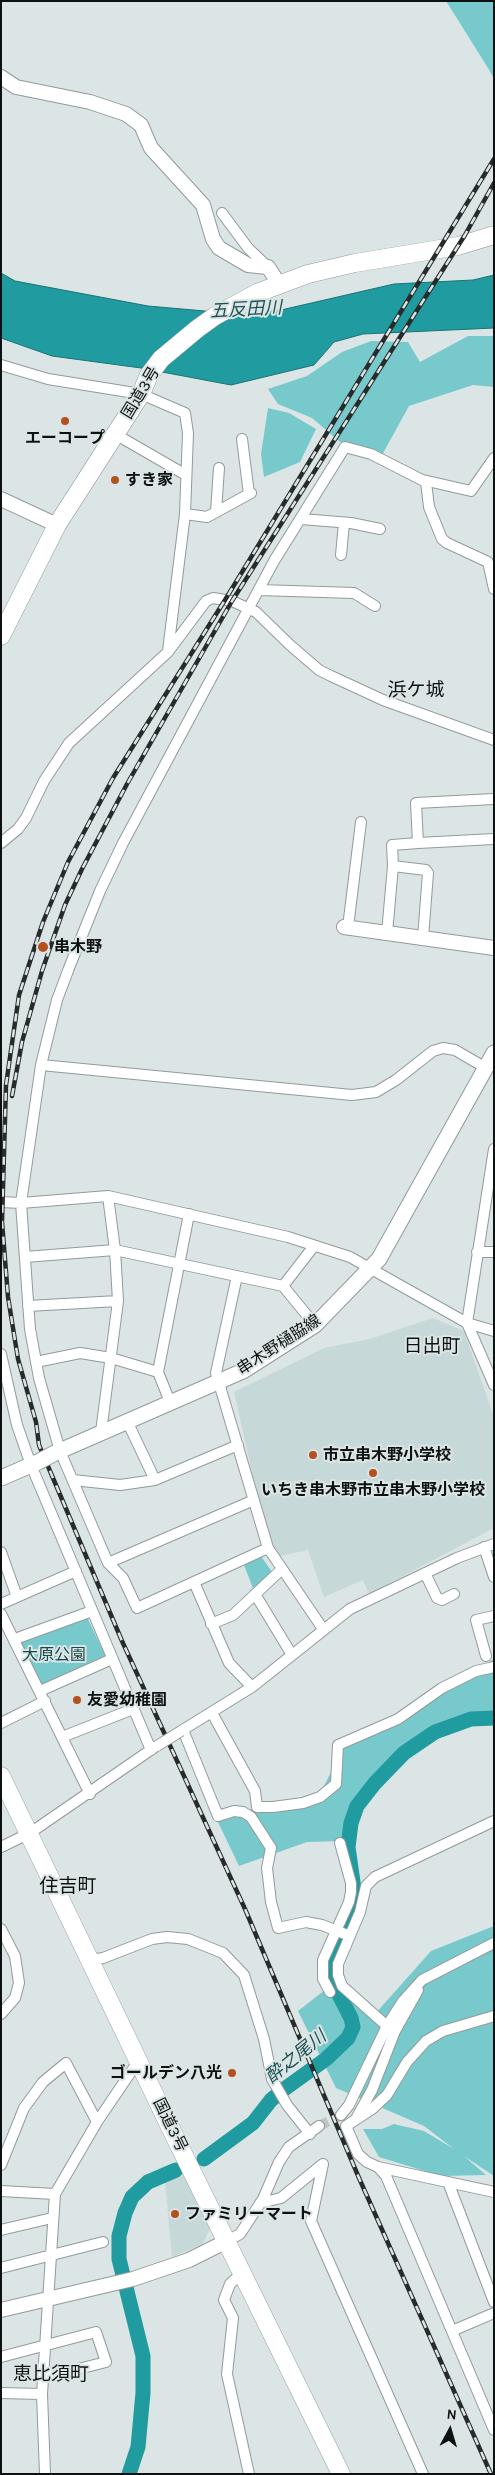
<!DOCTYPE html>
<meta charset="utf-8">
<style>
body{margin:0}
#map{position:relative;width:495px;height:2475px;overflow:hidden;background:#dce5e5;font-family:Karla,sans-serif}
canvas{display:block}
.frame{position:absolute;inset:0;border:2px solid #0e1111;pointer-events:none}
.north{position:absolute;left:425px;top:2405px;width:50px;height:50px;-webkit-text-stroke:4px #dce5e5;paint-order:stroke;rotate:6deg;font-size:14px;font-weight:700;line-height:20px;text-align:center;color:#0e1111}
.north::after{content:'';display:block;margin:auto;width:18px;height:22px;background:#0e1111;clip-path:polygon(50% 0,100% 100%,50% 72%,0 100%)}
</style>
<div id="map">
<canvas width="495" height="2475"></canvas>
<div class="frame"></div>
<div class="north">N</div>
</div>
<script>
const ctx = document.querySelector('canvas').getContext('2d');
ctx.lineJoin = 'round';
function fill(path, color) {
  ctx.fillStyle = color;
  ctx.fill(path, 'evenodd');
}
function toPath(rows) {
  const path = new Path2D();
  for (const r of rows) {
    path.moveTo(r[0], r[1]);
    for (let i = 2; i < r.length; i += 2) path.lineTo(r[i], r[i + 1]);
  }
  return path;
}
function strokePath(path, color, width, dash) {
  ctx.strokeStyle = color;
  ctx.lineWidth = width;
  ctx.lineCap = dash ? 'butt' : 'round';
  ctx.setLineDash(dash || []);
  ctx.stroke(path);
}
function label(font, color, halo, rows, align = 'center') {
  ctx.font = font + ' Karla,"Noto Sans JP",sans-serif';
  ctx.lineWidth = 4;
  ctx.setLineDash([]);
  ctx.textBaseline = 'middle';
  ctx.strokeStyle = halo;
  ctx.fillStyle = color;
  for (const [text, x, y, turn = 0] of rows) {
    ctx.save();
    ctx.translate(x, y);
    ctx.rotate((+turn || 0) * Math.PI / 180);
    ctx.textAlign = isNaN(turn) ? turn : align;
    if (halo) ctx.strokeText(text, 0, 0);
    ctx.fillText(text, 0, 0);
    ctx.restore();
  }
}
fill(toPath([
 [433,1318,464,1331,494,1417,494,1528,369,1594,363,1580,324,1597,308,1550,276,1557,265,1529,234,1392,324,1348,370,1339],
 [187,2174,210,2228,203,2244,172,2257,165,2181]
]), '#c6d8d8');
fill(toPath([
 [446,1,494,1,494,79,488,68],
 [468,336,494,336,494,387,473,385,409,406,382,455,362,446,340,442,312,418,278,404,268,389,307,376,342,352,371,341,408,342,420,362],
 [268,408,289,413,316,429,300,462,264,477,261,454],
 [261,1556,272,1572,254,1591,244,1565],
 [87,1617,106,1657,42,1687,20,1643],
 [494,1659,494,1711,455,1717,400,1750,356,1814,354,1865,340,1841,307,1842,239,1866,216,1818,240,1811,317,1800,345,1744,410,1711],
 [494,1926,494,2176,464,2156,486,2175,441,2176,379,2157,363,2129,382,2129,394,2124,424,2131,454,2149,424,2126,336,2088,298,2011,339,1979,375,2014,431,1951]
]), '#78c9cc');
const water = toPath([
 [1,273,15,281,148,306,239,314,281,310,394,284,473,280,494,275,494,328,363,334,334,342,314,365,231,385,141,368,52,356,1,338,1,273]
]);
fill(water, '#209b9f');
strokePath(water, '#1b7274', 1);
strokePath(toPath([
 [204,2159,253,2123,271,2100,283,2090,326,2059,348,2038,353,2027,351,2018,331,1979,329,1965,351,1917,355,1896,348,1847,351,1823,357,1806,375,1783,404,1753,435,1732,471,1719,494,1718],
 [129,2474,138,2447,143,2393,143,2356,119,2259,119,2236,125,2213,132,2197,148,2182,176,2170]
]), '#209b9f', 15);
strokePath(toPath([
 [319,2126,341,2115]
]), '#bdc5c5', 10, [10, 5]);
const street = toPath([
 [222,213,248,248,268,267],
 [1,365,48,379,141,394,185,413,188,433,185,514,168,651],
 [115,434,186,475],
 [242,439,249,494],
 [423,480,471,491,494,458],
 [216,512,219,468],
 [185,514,207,517,251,493],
 [301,519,351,523,380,529],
 [341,555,344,523],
 [259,590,354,593,375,606],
 [494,799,416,803,418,843,494,839],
 [1,843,18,829,26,818,44,781,69,743,168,652,206,601,213,598,232,601,256,612,290,645,319,670,331,676,383,700,494,740],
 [393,866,426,870,428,873,423,938],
 [348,927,361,822],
 [387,933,393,866,392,845,418,843],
 [41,1065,352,1095,376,1092,396,1080,433,1051,443,1048,455,1050,486,1068],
 [494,1149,467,1323,494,1385],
 [1,1202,21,1203,108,1196,288,1237,350,1257,467,1323,494,1331],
 [477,1252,494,1252],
 [25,1257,115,1250,283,1286,315,1325],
 [237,1276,216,1373,268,1548,323,1629],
 [283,1286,314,1246],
 [28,1306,118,1301],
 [1,1354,17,1425,31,1465,151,1750],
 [36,1362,80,1353,111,1358,158,1372],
 [170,1402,158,1372,189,1214],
 [127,1421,155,1480],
 [101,1432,118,1301,115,1250,108,1196],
 [73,1480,120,1485,155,1480,238,1445],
 [484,1547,494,1577],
 [268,1548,137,1608,123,1578,108,1563,60,1451,39,1378,30,1329,21,1203,41,1065,57,1000,69,968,100,891,123,843,274,561,345,447,371,454,426,482,429,507,442,539,447,543,488,562,494,589],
 [1,1552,17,1597],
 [108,1563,254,1500],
 [425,1573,437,1598,442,1600,454,1594],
 [194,1582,229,1663,252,1687],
 [255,1594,292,1655],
 [1,1604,76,1571],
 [1,1614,90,1794],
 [211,1624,233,1615,282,1569],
 [15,1639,92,1611],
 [486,1656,476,1620,494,1616],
 [40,1691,112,1659],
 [212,1713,255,1791,257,1807,273,1807,303,1803,320,1797,336,1784,338,1745,398,1719,442,1688,476,1671,494,1667],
 [1,1723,45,1701],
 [183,1730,218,1816,234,1811,243,1812,251,1817,271,1848,267,1868,271,1902,278,1928,306,1922,322,1925,350,1936],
 [181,1731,252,1687,350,1609,457,1558,494,1544],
 [62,1737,133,1709],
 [1,1847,30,1833,155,1747],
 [1,1929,15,1956,19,1983,15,1998,1,2014],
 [91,1960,103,1958,152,1939,167,1937,188,1939,223,1953,244,1975,264,2039,272,2079,287,2105,310,2134],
 [330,1992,323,1979,323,1960,349,1902,351,1892,351,1883,340,1843],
 [494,2016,443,2031,426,2041,407,2062,387,2095,372,2109,346,2126,358,2154,367,2162,378,2167,494,2192],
 [387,2026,342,1986,338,1975,338,1964,360,1912,366,1886,375,1877,494,1821],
 [341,2115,349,2105,387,2026,403,2001,422,1980,494,1943],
 [357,2117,372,2090,395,2031,418,1990],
 [1,2165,24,2108,43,2082,66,2063,97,2122],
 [378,2167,386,2176,494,2430],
 [448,2182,494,2302],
 [1,2191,55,2194],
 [260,2203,281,2198,323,2164,311,2221,423,2474],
 [1,2230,52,2218],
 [227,2241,240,2234,263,2199,279,2162,289,2147,319,2126],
 [1,2268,103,2242],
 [242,2273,230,2284,224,2300,233,2318,227,2374,249,2474],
 [452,2331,494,2313],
 [1,2357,96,2332,106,2362,43,2378],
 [1,2393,42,2394],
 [45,2474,42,2394,55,2194,97,2122,139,2060]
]);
const secondary = toPath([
 [1,77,16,87,90,102,126,114,141,125,151,148,203,205,213,239,219,248,248,265,268,267,279,284],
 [1,499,57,525],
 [344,927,494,948],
 [1,2310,133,2279,189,2260,227,2241]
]);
const primary = toPath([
 [55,1453,243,1371,315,1325,379,1259,494,1053],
 [1,1478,38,1462]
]);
const highway = toPath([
 [1,636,57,525,141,394,149,375,161,359,197,329,215,316,257,293,308,274,355,263,458,246,494,235],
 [1,1776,171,2129,341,2474]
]);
strokePath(street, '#929a9a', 12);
strokePath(secondary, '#929a9a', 16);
strokePath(primary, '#929a9a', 17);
strokePath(highway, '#929a9a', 19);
strokePath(street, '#fff', 10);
strokePath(secondary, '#fff', 14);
strokePath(primary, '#fff', 15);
strokePath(highway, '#fff', 18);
const rail = toPath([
 [12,1096,22,1042,42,971,65,905,82,869,127,784,232,601,465,235,494,183],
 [491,2474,359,2178,245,1909,122,1641,39,1445,36,1422,18,1359,8,1297,2,1222,6,1085,19,995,43,922,68,862,113,778,225,600,494,159]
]);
strokePath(rail, '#282b2b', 4.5);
strokePath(rail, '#dce5e5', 2.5, [8]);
const streetBridge = toPath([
 [157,1746,181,1731]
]);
const primaryBridge = toPath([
 [38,1462,55,1453]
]);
strokePath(streetBridge, '#929a9a', 12, []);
strokePath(primaryBridge, '#929a9a', 17, []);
strokePath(streetBridge, '#fff', 10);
strokePath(primaryBridge, '#fff', 15);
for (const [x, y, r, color] of [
 [65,421,5,"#b55020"],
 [115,480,5,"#b55020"],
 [43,947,6,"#b55020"],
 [313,1455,5,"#b55020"],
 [373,1473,5,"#b55020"],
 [77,1700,5,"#b55020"],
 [232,2073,5,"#b55020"],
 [175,2214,5,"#b55020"]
]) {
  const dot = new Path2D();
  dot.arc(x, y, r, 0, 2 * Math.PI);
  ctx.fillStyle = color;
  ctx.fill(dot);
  strokePath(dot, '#dce5e5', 2);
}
label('16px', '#0e1111', '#dce5e5', [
 ["国道3号",141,393,-59],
 ["串木野樋脇線",279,1345,-33],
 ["国道3号",170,2125,64]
]);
label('bold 16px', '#0e1111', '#dce5e5', [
 ["エーコープ",65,438,"center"],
 ["すき家",125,480],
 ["串木野",54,947],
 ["市立串木野小学校",323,1455],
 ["いちき串木野市立串木野小学校",373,1490,"center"],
 ["友愛幼稚園",87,1700],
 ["ゴールデン八光",222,2073,"right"],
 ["ファミリーマート",185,2214]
], 'left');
label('16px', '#17494a', '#dce5e5', [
 ["大原公園",54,1655]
]);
label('italic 18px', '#1f5052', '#dce5e5', [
 ["五反田川",246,310,-3],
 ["酔之尾川",296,2057,-39]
]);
label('19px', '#0e1111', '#dce5e5', [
 ["浜ケ城",416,691],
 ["日出町",432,1347],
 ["住吉町",68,1887],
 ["恵比須町",51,2375]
]);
</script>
